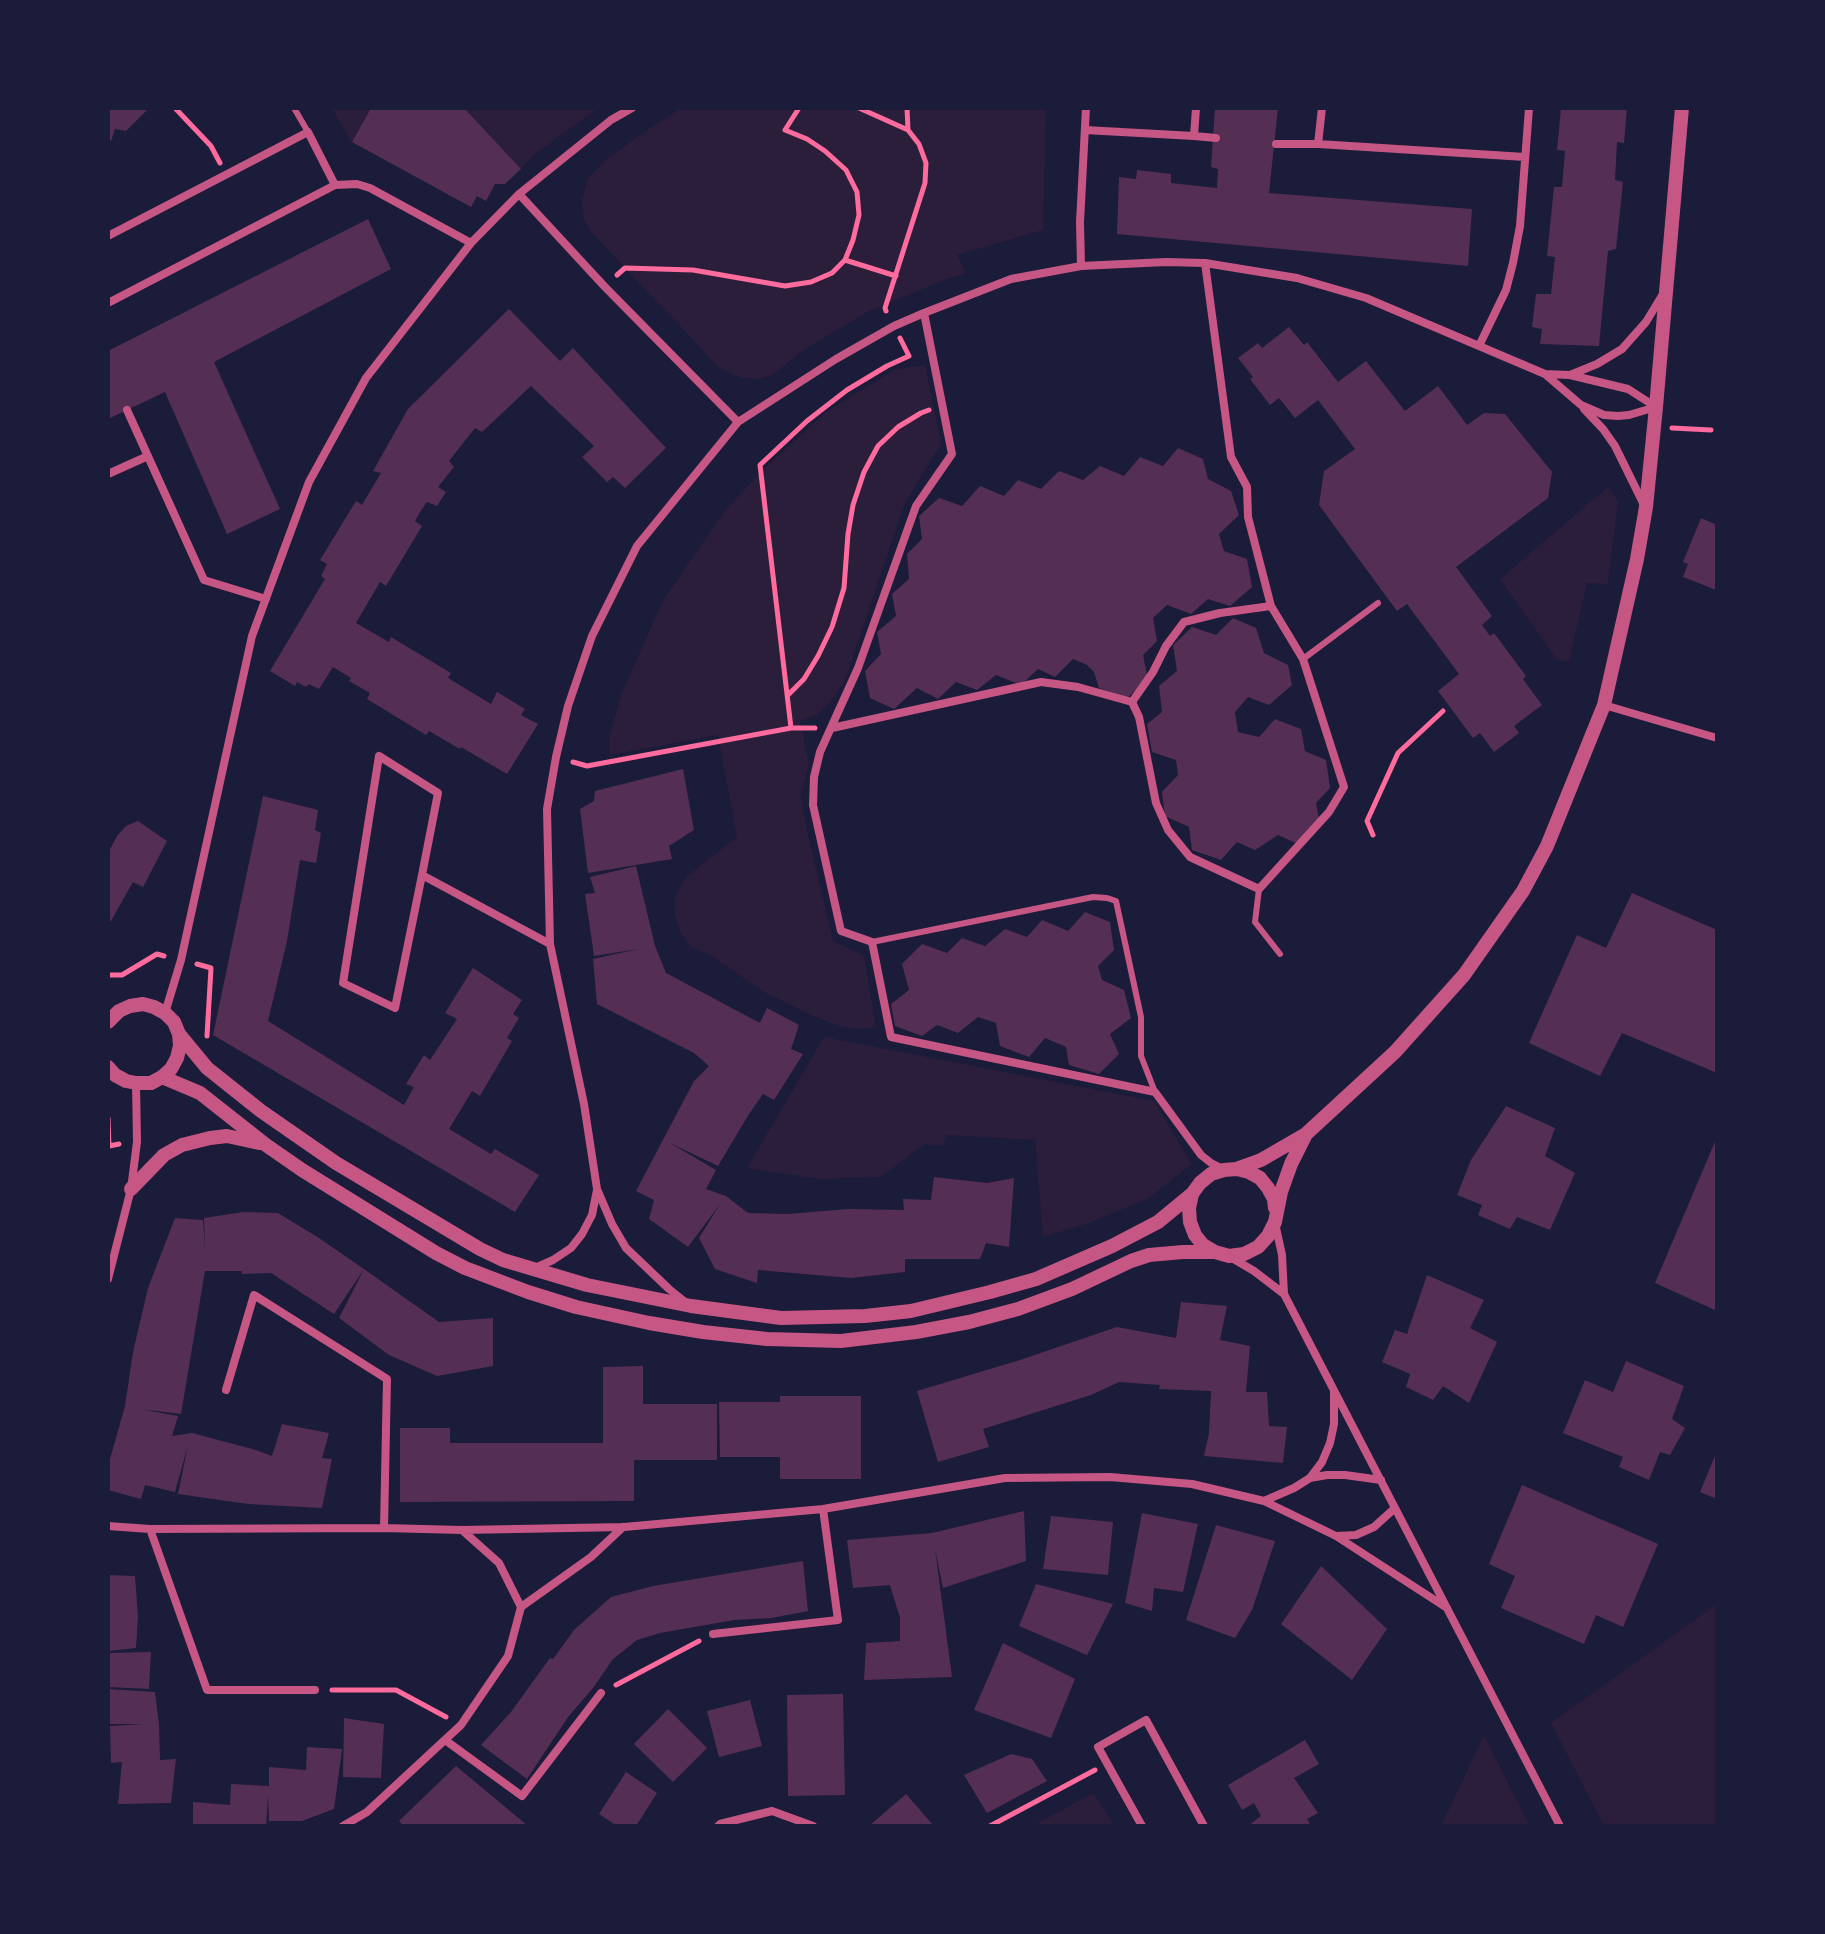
<!DOCTYPE html>
<style>
body{margin:0}
#map{position:relative;width:1825px;height:1934px;overflow:hidden;background:#1b1b3a;font-family:Poppins,sans-serif}
canvas{display:block}
.frame{position:absolute;inset:0;border:110px solid #1b1b3a;pointer-events:none}
</style>
<div id="map">
<canvas width="1825" height="1934"></canvas>
<div class="frame"></div>
</div>
<script>
const ctx = document.querySelector('canvas').getContext('2d');
ctx.lineJoin = 'round';
function fill(path, color) {
  ctx.fillStyle = color;
  ctx.fill(path, 'evenodd');
}
function toPath(rows) {
  const path = new Path2D();
  for (const r of rows) {
    path.moveTo(r[0], r[1]);
    for (let i = 2; i < r.length; i += 2) path.lineTo(r[i], r[i + 1]);
  }
  return path;
}
function strokePath(path, color, width, dash) {
  ctx.strokeStyle = color;
  ctx.lineWidth = width;
  ctx.lineCap = dash ? 'butt' : 'round';
  ctx.setLineDash(dash || []);
  ctx.stroke(path);
}
fill(toPath([
 [332,108,371,108,352,142,351,142],
 [464,108,598,108,534,155,521,169],
 [682,108,1046,108,1043,230,957,255,966,273,944,280,865,313,802,351,774,374,760,379,744,378,728,373,715,364,685,331,591,232,583,217,582,200,587,180,604,161,653,126],
 [925,365,941,444,904,505,845,681,832,700,817,715,800,721,809,765,801,794,805,822,833,941,864,956,876,1027,863,1029,843,1027,815,1017,762,991,712,956,691,947,680,932,675,915,675,897,685,878,737,837,718,735,610,755,609,737,621,695,662,602,726,509,767,466,826,412,894,370],
 [1608,487,1618,501,1608,584,1587,583,1569,662,1557,660,1500,579],
 [824,1037,1154,1101,1192,1164,1149,1198,1089,1223,1043,1237,1035,1140,946,1135,943,1146,925,1144,881,1177,818,1179,747,1168],
 [1717,1604,1717,1826,1604,1826,1551,1723],
 [1484,1735,1530,1826,1441,1826],
 [1093,1793,1115,1826,1033,1826]
]), '#2a1e3b');
fill(toPath([
 [108,108,149,108,126,131,115,129,111,141,108,140],
 [371,108,464,108,521,169,505,184,495,184,486,201,477,196,471,207,352,142],
 [1215,108,1278,108,1269,193,1472,209,1468,266,1117,234,1119,177,1136,179,1137,170,1171,174,1171,183,1217,188,1218,169,1211,167],
 [1561,108,1627,108,1624,143,1617,142,1615,180,1623,182,1616,249,1608,251,1599,346,1540,344,1542,329,1532,327,1536,294,1551,294,1555,257,1547,256,1554,187,1562,187,1565,151,1557,150],
 [368,219,391,269,214,362,280,509,227,534,165,392,108,419,108,351],
 [509,309,560,361,573,348,666,448,625,488,613,477,607,482,582,457,594,446,531,386,482,432,475,428,449,461,454,467,438,487,446,492,437,506,427,502,420,512,415,521,422,526,386,586,380,582,356,623,389,642,391,637,451,673,448,678,491,704,497,692,525,709,521,715,538,724,507,774,461,747,460,749,429,731,426,735,367,699,370,693,349,681,351,678,333,667,319,689,309,684,306,687,297,682,295,686,270,671,325,579,321,576,327,564,320,560,356,501,362,505,381,473,373,471,408,409],
 [1289,327,1304,345,1307,342,1338,382,1366,361,1405,411,1438,386,1467,425,1484,413,1505,414,1552,472,1548,498,1456,567,1492,616,1482,625,1490,636,1494,633,1526,676,1523,679,1542,705,1514,726,1519,733,1494,752,1480,733,1473,738,1438,691,1459,674,1407,604,1397,611,1319,505,1324,471,1355,449,1318,400,1295,418,1279,398,1270,405,1250,379,1253,377,1238,358,1258,343,1262,348],
 [1178,448,1203,459,1208,479,1231,491,1239,515,1219,534,1224,551,1247,559,1252,587,1230,606,1208,599,1191,614,1167,605,1153,618,1157,641,1143,655,1148,680,1127,698,1099,688,1094,672,1087,665,1073,659,1055,677,1038,669,1021,685,996,675,977,690,956,682,938,699,917,688,894,709,870,698,865,671,881,654,877,632,896,616,892,594,909,579,907,554,922,539,919,516,939,498,962,506,980,486,1004,496,1018,480,1041,489,1059,471,1083,480,1100,466,1124,476,1140,457,1163,466],
 [1701,518,1717,525,1716,590,1683,577,1688,564,1683,562],
 [1233,618,1256,628,1264,653,1288,665,1292,685,1269,705,1248,697,1235,712,1238,732,1259,737,1275,719,1301,729,1305,751,1326,760,1330,788,1316,803,1320,824,1298,844,1278,835,1255,850,1237,842,1221,860,1192,850,1189,827,1165,816,1162,792,1178,775,1176,760,1152,752,1147,724,1162,712,1159,686,1177,671,1173,645,1192,627,1216,635],
 [683,769,694,830,669,846,672,859,588,873,580,809,594,801,595,791],
 [263,796,318,810,315,830,321,833,316,863,300,860,287,941,268,1021,404,1105,414,1087,406,1084,424,1055,430,1060,457,1019,445,1013,473,968,522,1000,513,1014,519,1018,507,1038,512,1041,480,1096,472,1091,449,1129,491,1154,495,1149,539,1175,515,1212,213,1035],
 [138,821,167,841,143,887,133,882,108,926,108,853,117,836,126,826],
 [636,866,655,946,666,973,760,1023,767,1008,799,1025,791,1049,803,1054,774,1100,763,1094,749,1114,718,1166,670,1143,716,1170,706,1189,726,1196,748,1213,788,1214,849,1209,904,1210,903,1199,931,1200,934,1177,987,1183,1014,1178,1009,1247,986,1243,980,1259,905,1259,905,1272,851,1278,758,1270,757,1283,715,1269,699,1238,720,1204,688,1247,649,1219,654,1200,636,1191,694,1081,709,1066,694,1053,597,1004,593,959,638,949,594,956,585,894,595,893,590,877],
 [1632,893,1717,930,1717,1073,1622,1033,1600,1076,1529,1043,1577,935,1606,948],
 [1085,912,1110,922,1114,950,1098,966,1102,980,1124,990,1131,1018,1110,1034,1119,1054,1099,1074,1069,1065,1066,1047,1045,1038,1029,1057,1000,1046,996,1023,978,1017,958,1033,937,1025,922,1036,895,1026,891,1004,909,990,902,964,922,944,947,953,962,938,985,946,1005,929,1027,937,1042,920,1068,931],
 [1506,1106,1555,1128,1545,1156,1575,1173,1550,1230,1517,1217,1510,1229,1478,1215,1482,1205,1457,1195,1471,1160],
 [1717,1137,1717,1311,1655,1283],
 [243,1212,278,1213,319,1238,364,1269,334,1314,271,1273,242,1274,242,1271,205,1271,181,1414,140,1409,178,1416,172,1436,192,1433,256,1450,272,1456,282,1424,329,1433,322,1458,332,1459,322,1508,248,1504,178,1494,188,1445,175,1492,145,1485,141,1499,108,1490,108,1466,125,1406,133,1352,148,1288,175,1218,203,1220,205,1249,204,1218],
 [364,1269,439,1322,493,1318,493,1366,437,1376,389,1355,339,1318],
 [1427,1275,1484,1300,1470,1328,1497,1342,1469,1403,1443,1386,1433,1400,1406,1387,1410,1374,1382,1362,1395,1330,1407,1334],
 [1181,1302,1227,1306,1220,1340,1250,1346,1246,1392,1267,1392,1269,1426,1287,1427,1283,1463,1204,1456,1209,1433,1211,1391,1159,1389,1160,1385,1119,1382,1091,1395,983,1429,989,1447,938,1462,917,1391,1020,1360,1117,1327,1176,1338],
 [1626,1361,1684,1386,1672,1419,1685,1428,1670,1455,1660,1452,1649,1480,1619,1467,1623,1457,1563,1433,1585,1380,1613,1392],
 [643,1366,643,1404,717,1404,717,1460,634,1460,634,1501,400,1502,400,1428,450,1428,450,1443,603,1443,603,1367],
 [780,1396,861,1396,861,1479,780,1479,780,1457,720,1457,719,1402,780,1402],
 [1717,1451,1717,1499,1700,1492],
 [1522,1485,1658,1544,1623,1627,1596,1615,1584,1644,1501,1608,1515,1576,1489,1564],
 [1024,1511,1026,1561,943,1588,935,1549,952,1677,864,1680,866,1643,900,1641,900,1618,890,1585,853,1588,847,1540,932,1533],
 [1142,1513,1198,1524,1183,1592,1154,1588,1152,1611,1125,1603],
 [1051,1516,1113,1522,1108,1575,1043,1569],
 [1216,1525,1275,1541,1252,1610,1235,1638,1186,1620],
 [803,1561,808,1611,771,1618,734,1620,660,1633,637,1640,613,1659,593,1688,568,1717,527,1779,481,1745,511,1712,550,1658,553,1659,574,1630,611,1597,653,1586],
 [1321,1566,1387,1629,1352,1680,1281,1624],
 [108,1575,135,1576,138,1617,136,1648,108,1651],
 [1036,1584,1113,1604,1087,1655,1019,1626],
 [1003,1643,1075,1679,1051,1738,974,1710],
 [151,1652,149,1689,108,1687,108,1653],
 [108,1689,155,1692,159,1725,160,1760,176,1759,171,1803,118,1804,122,1762,111,1763,110,1726,144,1724,108,1724],
 [843,1694,845,1795,788,1796,787,1695],
 [750,1700,762,1746,719,1757,707,1711],
 [668,1709,707,1748,673,1782,634,1744],
 [344,1718,384,1724,381,1778,343,1777],
 [1305,1740,1319,1764,1294,1778,1318,1813,1307,1819,1311,1826,1248,1826,1261,1816,1254,1803,1242,1810,1228,1785],
 [307,1747,342,1749,334,1809,302,1821,269,1821,268,1796,266,1826,193,1826,193,1802,230,1805,231,1784,269,1786,269,1767,306,1770],
 [1011,1754,1032,1759,1047,1781,987,1813,964,1775],
 [456,1766,528,1826,404,1826,399,1821],
 [626,1772,657,1793,636,1826,617,1826,599,1814],
 [906,1794,934,1826,869,1826]
]), '#542f53');
strokePath(toPath([
 [175,108,211,146,220,163],
 [859,108,908,130,919,144,926,163,925,183,885,308,886,311],
 [907,108,908,130],
 [845,260,896,276],
 [617,275,625,268,693,270,785,286,811,282,832,273,845,260,853,240,859,215,857,192,846,170,825,151,807,139,785,130,799,108],
 [1672,428,1711,430],
 [788,695,804,679,818,656,832,627,844,588,848,534,853,505,864,472,878,446,898,427,921,413,929,410],
 [791,728,760,465,807,421,847,390,887,366,909,356,900,338],
 [573,762,587,766,791,728,815,728],
 [1373,835,1367,821,1398,753,1443,711],
 [197,964,211,968,207,1036],
 [108,975,122,975,157,954,164,956],
 [108,1118,109,1146,119,1144],
 [616,1685,699,1641],
 [332,1690,396,1690,446,1717],
 [990,1826,1095,1770]
]), '#ff6b9d', 5);
strokePath(toPath([
 [294,108,308,132],
 [1303,659,1378,603],
 [1259,889,1255,922,1280,954],
 [872,942,1093,897,1107,898,1116,901,1141,1017,1141,1056,1155,1092]
]), '#c65784', 6);
strokePath(toPath([
 [1196,108,1194,136,1216,138],
 [1085,130,1194,136],
 [1276,144,1318,144,1525,157],
 [1318,144,1322,108],
 [519,194,605,287,738,422],
 [108,236,308,132,335,185],
 [1205,263,1231,457,1247,487,1248,517,1271,606],
 [1081,266,1080,222,1086,108],
 [108,303,335,185,357,184,370,188,471,243],
 [924,313,952,454,916,506,858,668,820,752,814,777,813,805,841,931,872,942,891,1037,1155,1092,1201,1155,1211,1163,1223,1169],
 [1479,346,1506,290,1513,263,1520,226,1529,108],
 [1545,374,1570,375,1628,389,1656,407],
 [1570,375,1597,364,1622,349,1646,322,1663,294],
 [1584,409,1603,429,1615,446,1644,505],
 [127,410,204,580,266,599],
 [108,474,148,456],
 [1271,606,1303,659,1344,787,1329,812,1259,889,1190,857,1168,830,1156,803,1139,717,1132,702,1153,672,1166,646,1184,622,1220,613,1271,606],
 [1604,705,1717,738],
 [832,728,1041,682,1078,687,1132,702],
 [422,875,438,793,379,756,343,983,395,1008,422,875,550,944],
 [165,1013,181,960,252,636,309,482,366,378,471,243,519,194,611,120,632,108],
 [1275,1223,1282,1255,1284,1294,1560,1826],
 [1232,1258,1254,1271,1284,1294],
 [535,1268,553,1260,571,1248,582,1234,592,1215,597,1190],
 [108,1279,131,1189,137,1142,136,1083],
 [684,1301,669,1289,626,1248,612,1224,597,1189,584,1104,550,944,547,809,556,757,568,706,592,636,637,546,738,422,836,359,894,326,924,313,1011,279,1081,266,1166,262,1205,263,1297,278,1366,298,1545,374,1581,405,1595,411,1604,415,1618,416,1629,415,1656,407],
 [226,1390,254,1295,387,1379,384,1528],
 [1310,1478,1327,1475,1345,1475,1381,1480],
 [1264,1501,1294,1488,1310,1478,1322,1462,1330,1443,1334,1424,1334,1392],
 [108,1526,150,1529,384,1528,462,1530,624,1527,823,1509,1005,1478,1110,1477,1192,1484,1264,1501,1336,1536,1447,1608],
 [150,1529,207,1690,315,1690],
 [1337,1536,1356,1535,1374,1527,1395,1508],
 [521,1607,591,1557,623,1527],
 [713,1634,838,1620,823,1509],
 [445,1740,522,1796,601,1693],
 [343,1826,367,1812,461,1725,508,1656,521,1607,499,1563,462,1530],
 [718,1826,720,1824,772,1811,813,1826],
 [1142,1826,1098,1747,1146,1720,1204,1826]
]), '#c65784', 8);
strokePath(toPath([
 [108,1022,119,1011,130,1006,143,1004,154,1007,165,1013,174,1022,179,1034,207,1068,261,1111,336,1163,480,1249,503,1260,587,1285,691,1306,781,1318,865,1316,911,1311,990,1292,1036,1279,1112,1246,1158,1222,1192,1194,1200,1183,1211,1174,1224,1170,1236,1169,1261,1160,1306,1134,1395,1052,1464,975,1523,891,1547,846,1604,705,1637,559,1646,507,1656,407,1682,108],
 [108,1067,115,1075,126,1081,136,1083,151,1083,162,1077,171,1069,177,1058,180,1046,179,1034],
 [162,1077,200,1093,266,1145,302,1170,436,1253,465,1268,528,1292,576,1307,649,1323,703,1332,767,1339,841,1341,916,1332,969,1322,1018,1309,1072,1289,1131,1261,1149,1255,1183,1252,1215,1252,1229,1256,1244,1254,1258,1247,1268,1236,1275,1222,1281,1192,1291,1164,1306,1134],
 [1237,1169,1249,1172,1260,1178,1268,1188,1274,1199,1275,1208],
 [131,1189,164,1155,182,1145,210,1138,227,1136,259,1143],
 [1192,1194,1189,1208,1190,1222,1195,1235,1203,1245,1215,1252]
]), '#c65784', 14);
</script>
